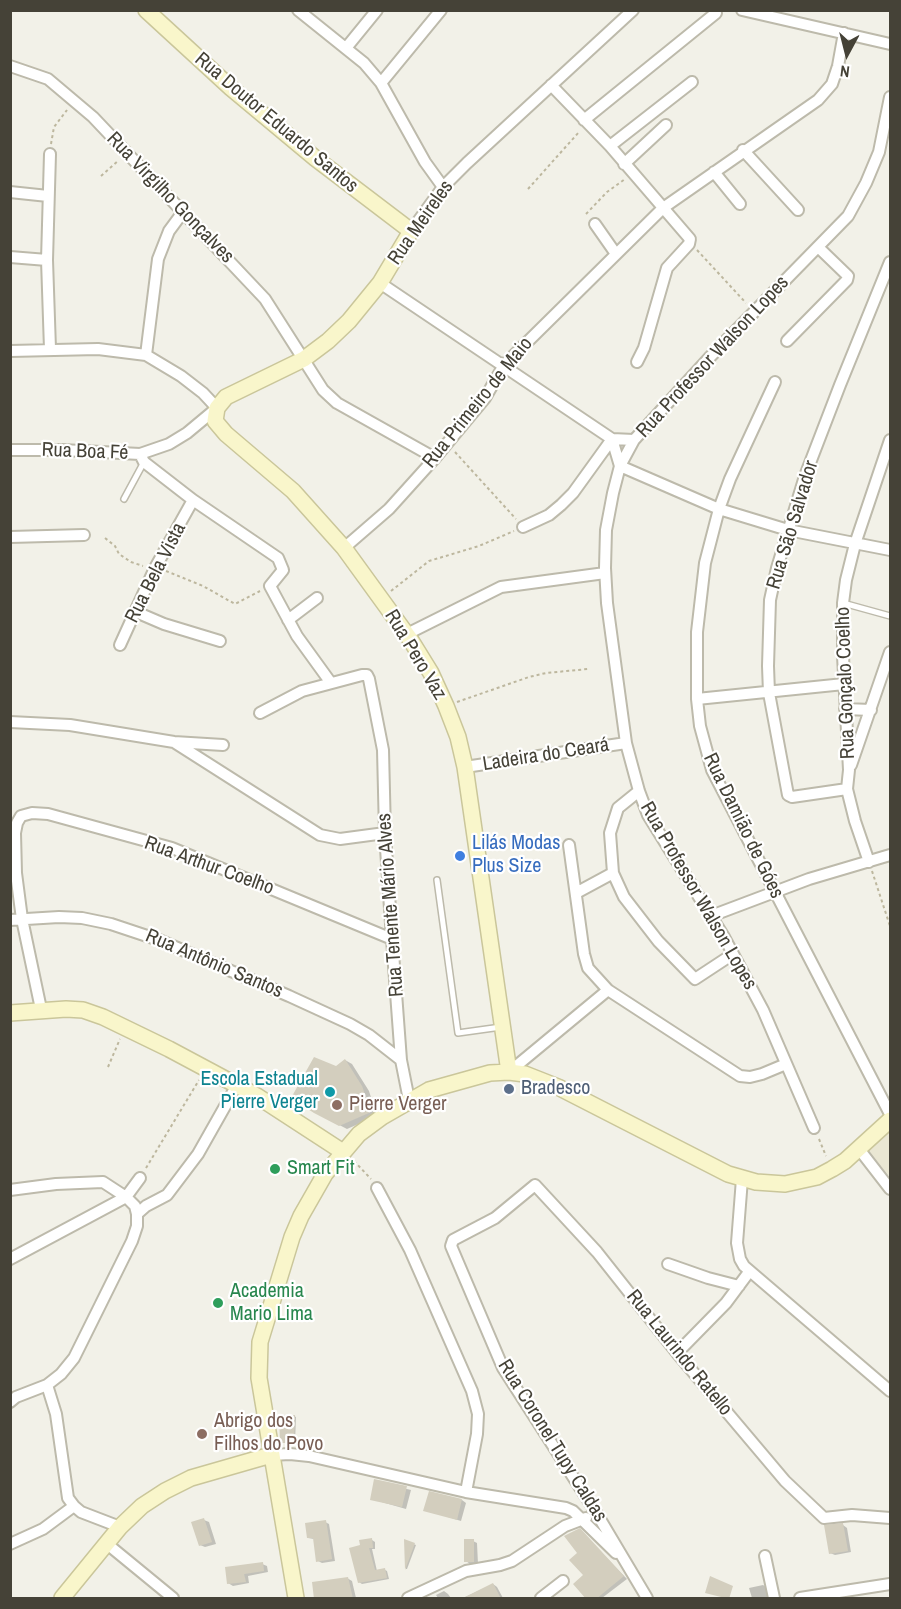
<!DOCTYPE html>
<meta charset="utf-8">
<style>
body{margin:0}
#map{position:relative;width:901px;height:1609px;overflow:hidden;background:#f2f1e8;font-family:"Archivo Narrow",sans-serif}
canvas{display:block}
.frame{position:absolute;inset:0;border:12px solid #454237;pointer-events:none}
.north{position:absolute;left:817px;top:24px;width:60px;height:60px;-webkit-text-stroke:4px #fff;paint-order:stroke;rotate:187deg;font-size:16px;font-weight:700;line-height:24px;text-align:center;color:#454237}
.north::after{content:'';display:block;margin:auto;width:21px;height:27px;background:#454237;clip-path:polygon(50% 0,100% 100%,50% 72%,0 100%)}
</style>
<div id="map">
<canvas width="901" height="1609"></canvas>
<div class="frame"></div>
<div class="north">N</div>
</div>
<script>
const ctx = document.querySelector('canvas').getContext('2d');
ctx.lineJoin = 'round';
function fill(path, color) {
  ctx.fillStyle = color;
  ctx.fill(path, 'evenodd');
}
function toPath(rows) {
  const path = new Path2D();
  for (const r of rows) {
    path.moveTo(r[0], r[1]);
    for (let i = 2; i < r.length; i += 2) path.lineTo(r[i], r[i + 1]);
  }
  return path;
}
function strokePath(path, color, width, dash) {
  ctx.strokeStyle = color;
  ctx.lineWidth = width;
  ctx.lineCap = dash ? 'butt' : 'round';
  ctx.setLineDash(dash || []);
  ctx.stroke(path);
}
function label(font, color, halo, rows, align = 'center') {
  ctx.font = font + ' "Archivo Narrow",sans-serif';
  ctx.lineWidth = 4.5;
  ctx.setLineDash([]);
  ctx.textBaseline = 'middle';
  ctx.strokeStyle = halo;
  ctx.fillStyle = color;
  for (const [text, x, y, turn = 0] of rows) {
    ctx.save();
    ctx.translate(x, y);
    ctx.rotate((+turn || 0) * Math.PI / 180);
    ctx.textAlign = isNaN(turn) ? turn : align;
    if (halo) ctx.strokeText(text, 0, 0);
    ctx.fillText(text, 0, 0);
    ctx.restore();
  }
}
fill(toPath([
 [890,1129,890,1177,866,1150]
]), '#eae7d3');
fill(toPath([
 [345,1060,352,1064,369,1091,377,1116,347,1129,322,1116,337,1067],
 [294,1416,296,1417,295,1443,283,1443],
 [375,1481,411,1490,406,1509,371,1499],
 [462,1500,466,1503,461,1521,425,1510],
 [204,1520,209,1522,216,1544,205,1547,200,1545],
 [325,1522,329,1524,335,1561,322,1563,318,1561,314,1539,308,1538],
 [843,1525,847,1528,851,1552,835,1555,830,1553],
 [580,1530,627,1579,602,1598,588,1598],
 [372,1540,375,1542,375,1549,372,1549,377,1571,385,1570,387,1571,389,1579,362,1584,359,1582,361,1547],
 [405,1541,416,1545,407,1569,406,1569],
 [473,1541,477,1543,478,1564,470,1564,466,1561],
 [262,1564,267,1566,268,1572,248,1576,249,1583,233,1586,228,1583,226,1568],
 [347,1578,352,1581,356,1598,317,1598],
 [493,1584,497,1587,503,1598,463,1598],
 [763,1585,766,1587,769,1598,752,1598,749,1588],
 [444,1591,448,1594,451,1598,438,1598,436,1595]
]), '#0003');
fill(toPath([
 [314,1057,336,1066,345,1059,362,1086,371,1112,339,1126,314,1113,291,1098],
 [279,1415,295,1415,294,1443,280,1443],
 [374,1479,407,1486,402,1507,370,1500],
 [429,1491,462,1499,457,1520,423,1511],
 [204,1518,212,1542,199,1546,191,1522],
 [326,1520,332,1559,316,1562,313,1538,307,1538,305,1523],
 [843,1523,848,1551,829,1554,824,1525],
 [580,1528,624,1576,596,1599,586,1599,573,1584,583,1575,569,1560,577,1553,564,1536],
 [372,1538,373,1548,369,1548,375,1570,385,1568,387,1578,358,1583,349,1548,360,1545,359,1540],
 [404,1539,415,1543,405,1570],
 [464,1539,474,1539,474,1562,464,1562],
 [263,1562,264,1571,244,1574,246,1582,227,1584,225,1567],
 [710,1576,733,1586,729,1599,705,1593],
 [348,1577,353,1599,314,1599,312,1582],
 [493,1583,501,1599,461,1599]
]), '#d3cebe');
const lane = toPath([
 [124,499,144,462],
 [843,603,890,616],
 [437,880,458,1033,501,1027]
]);
const street = toPath([
 [298,10,364,63,381,83,425,162,443,187],
 [742,10,890,44],
 [346,48,377,10],
 [10,66,48,79,93,117,265,299,323,390,337,403,435,458],
 [381,83,441,10],
 [551,85,610,146,690,239,689,244,667,268,644,348,637,362],
 [584,120,716,13],
 [610,146,692,82],
 [743,150,798,210],
 [50,154,47,260,50,349],
 [624,164,666,125],
 [714,172,740,204],
 [10,192,48,196],
 [595,224,616,254],
 [411,231,443,187,467,163,633,10],
 [10,257,47,260],
 [380,283,612,439,634,440],
 [787,341,847,280,848,276,818,247],
 [10,351,98,349,146,355,181,376,203,393,217,408,187,433,169,444,140,454,62,450,10,450],
 [146,355,158,259,169,231,183,212],
 [775,382,730,479,719,509,705,563,697,632,697,699,700,726,712,770,890,1114],
 [612,439,620,466,719,509,788,530,890,550],
 [140,454,144,462,193,500,278,558,283,570,270,586,297,636,331,683],
 [523,527,549,515,561,505,573,493,612,439],
 [10,537,84,535],
 [344,548,389,509,435,458,485,398,504,365,663,208,818,100,832,84,838,66,844,33],
 [136,612,164,624,220,641],
 [288,620,317,598],
 [407,634,501,587,605,573],
 [120,645,155,568,193,500],
 [697,699,844,684],
 [845,709,871,710],
 [260,713,302,691,362,675,367,675,369,679,383,750,385,833,392,939,401,1060,409,1100],
 [10,722,70,725,174,742,223,745],
 [174,742,320,835,340,839,385,833],
 [851,765,890,652],
 [465,767,626,743],
 [847,789,792,797,788,795,769,693,768,666,770,600,777,568,805,476,840,385,890,262],
 [639,791,618,808,610,833,613,873,624,897,658,941,695,979,733,954],
 [569,845,584,954,588,968,608,990,740,1076,750,1077,762,1074,786,1064],
 [869,862,855,821,847,789,849,770,843,656,843,603,846,580,855,544,890,440],
 [576,893,613,873],
 [711,916,809,879,890,855],
 [10,920,59,917,82,918,111,924,159,940,289,996,350,1024,369,1035,401,1060],
 [41,1009,22,919,16,873,15,833,17,823,21,816,32,813,48,814,172,848,392,939],
 [509,1072,608,990],
 [814,1128,763,1010,724,937,648,815,639,791,626,743,607,603,605,568,606,530,613,493,620,466,634,440,709,358,848,216,866,183,879,152,890,97],
 [859,1149,890,1189],
 [742,1179,737,1243,740,1259,744,1266,890,1391],
 [377,1188,410,1250,472,1391,478,1414,477,1434,466,1492],
 [10,1190,56,1184,103,1182,126,1197,135,1206,137,1214,137,1226,132,1241,74,1358,61,1374,47,1385,16,1397,10,1402],
 [137,1214,146,1206,167,1195,198,1154,237,1085],
 [10,1259,126,1197,140,1178],
 [668,1264,708,1278,739,1286],
 [677,1353,726,1303,749,1272],
 [47,1385,56,1414,68,1498,74,1506,81,1512,120,1527],
 [271,1455,290,1454,309,1456,466,1492,566,1508,573,1511,616,1553],
 [106,1543,173,1598],
 [10,1544,43,1529,74,1506],
 [765,1556,774,1598],
 [408,1598,466,1571,500,1565,512,1561,565,1526,586,1518],
 [541,1598,563,1581],
 [647,1598,597,1514,503,1368,451,1246,453,1240,495,1218,535,1185,597,1252,677,1353,785,1481,824,1518,852,1515,890,1518],
 [800,1598,890,1584]
]);
const secondary = toPath([
 [146,10,231,88,315,158,411,231,380,283,349,321,328,341,304,359,226,397,217,408,215,421,226,434,293,491,344,548,410,639,431,673,446,706,458,737,465,767,509,1072],
 [10,1013,66,1009,83,1010,103,1017,169,1049,257,1096,343,1152],
 [62,1598,120,1527,142,1506,165,1491,191,1478,271,1455],
 [296,1598,259,1378,260,1342,292,1237,301,1216,325,1174,359,1134,382,1117,429,1090,490,1073,509,1072,525,1074,558,1087,728,1174,756,1182,785,1184,817,1177,832,1169,845,1161,890,1120]
]);
strokePath(lane, '#bdbaab', 8);
strokePath(street, '#bdbaab', 14);
strokePath(secondary, '#cac69a', 18);
strokePath(toPath([
 [51,144,54,127,67,110],
 [101,176,118,161],
 [528,189,579,132],
 [586,214,607,192,625,179],
 [697,250,746,303],
 [455,452,516,519],
 [105,538,115,546,119,554,131,562,143,566],
 [166,571,203,586,235,604,260,591],
 [391,591,429,561,479,546,514,531],
 [457,702,529,677,546,673,588,669],
 [872,871,890,926],
 [108,1067,120,1039],
 [819,1139,826,1156],
 [354,1161,371,1179],
 [146,1168,199,1080]
]), '#bdb79e', 2, [3, 3]);
strokePath(lane, '#fff', 5);
strokePath(street, '#fff', 10);
strokePath(secondary, '#f9f6cb', 15);
for (const [x, y, r, color] of [
 [460,856,6,"#3f7fe0"],
 [509,1089,6,"#5c6f8a"],
 [330,1092,6,"#0f9aa8"],
 [337,1105,6,"#8d6e63"],
 [275,1169,6,"#2e9e5b"],
 [218,1303,6,"#2e9e5b"],
 [202,1434,6,"#8d6e63"]
]) {
  const dot = new Path2D();
  dot.arc(x, y, r, 0, 2 * Math.PI);
  ctx.fillStyle = color;
  ctx.fill(dot);
  strokePath(dot, '#fff', 2);
}
label('20px', '#454237', '#fff', [
 ["Rua Doutor Eduardo Santos",276,123,40],
 ["Rua Virgilho Gonçalves",170,198,46],
 ["Rua Meireles",421,223,-55],
 ["Rua Professor Walson Lopes",713,357,-47],
 ["Rua Primeiro de Maio",478,403,-51],
 ["Rua Boa Fé",85,452,2],
 ["Rua São Salvador",793,525,-73],
 ["Rua Bela Vista",156,573,-63],
 ["Rua Pero Vaz",415,655,59],
 ["Rua Gonçalo Coelho",846,683,-92],
 ["Ladeira do Ceará",546,755,-9],
 ["Rua Damião de Góes",743,826,64],
 ["Rua Arthur Coelho",209,866,20],
 ["Rua Professor Walson Lopes",698,896,60],
 ["Rua Tenente Mário Alves",391,905,-94],
 ["Rua Antônio Santos",214,964,23],
 ["Rua Laurindo Ratello",679,1353,51],
 ["Rua Coronel Tupy Caldas",552,1441,58]
]);
label('20px', '#366cbe', '#fff', [
 ["Lilás Modas",472,844],
 ["Plus Size",472,867]
], 'left');
label('20px', '#0d838f', '#fff', [
 ["Escola Estadual",318,1080],
 ["Pierre Verger",318,1103]
], 'right');
label('20px', '#4e5e75', '#fff', [
 ["Bradesco",521,1089]
], 'left');
label('20px', '#785e54', '#fff', [
 ["Pierre Verger",349,1105],
 ["Abrigo dos",214,1422],
 ["Filhos do Povo",214,1445]
], 'left');
label('20px', '#27864d', '#fff', [
 ["Smart Fit",287,1169],
 ["Academia",230,1292],
 ["Mario Lima",230,1315]
], 'left');
</script>
